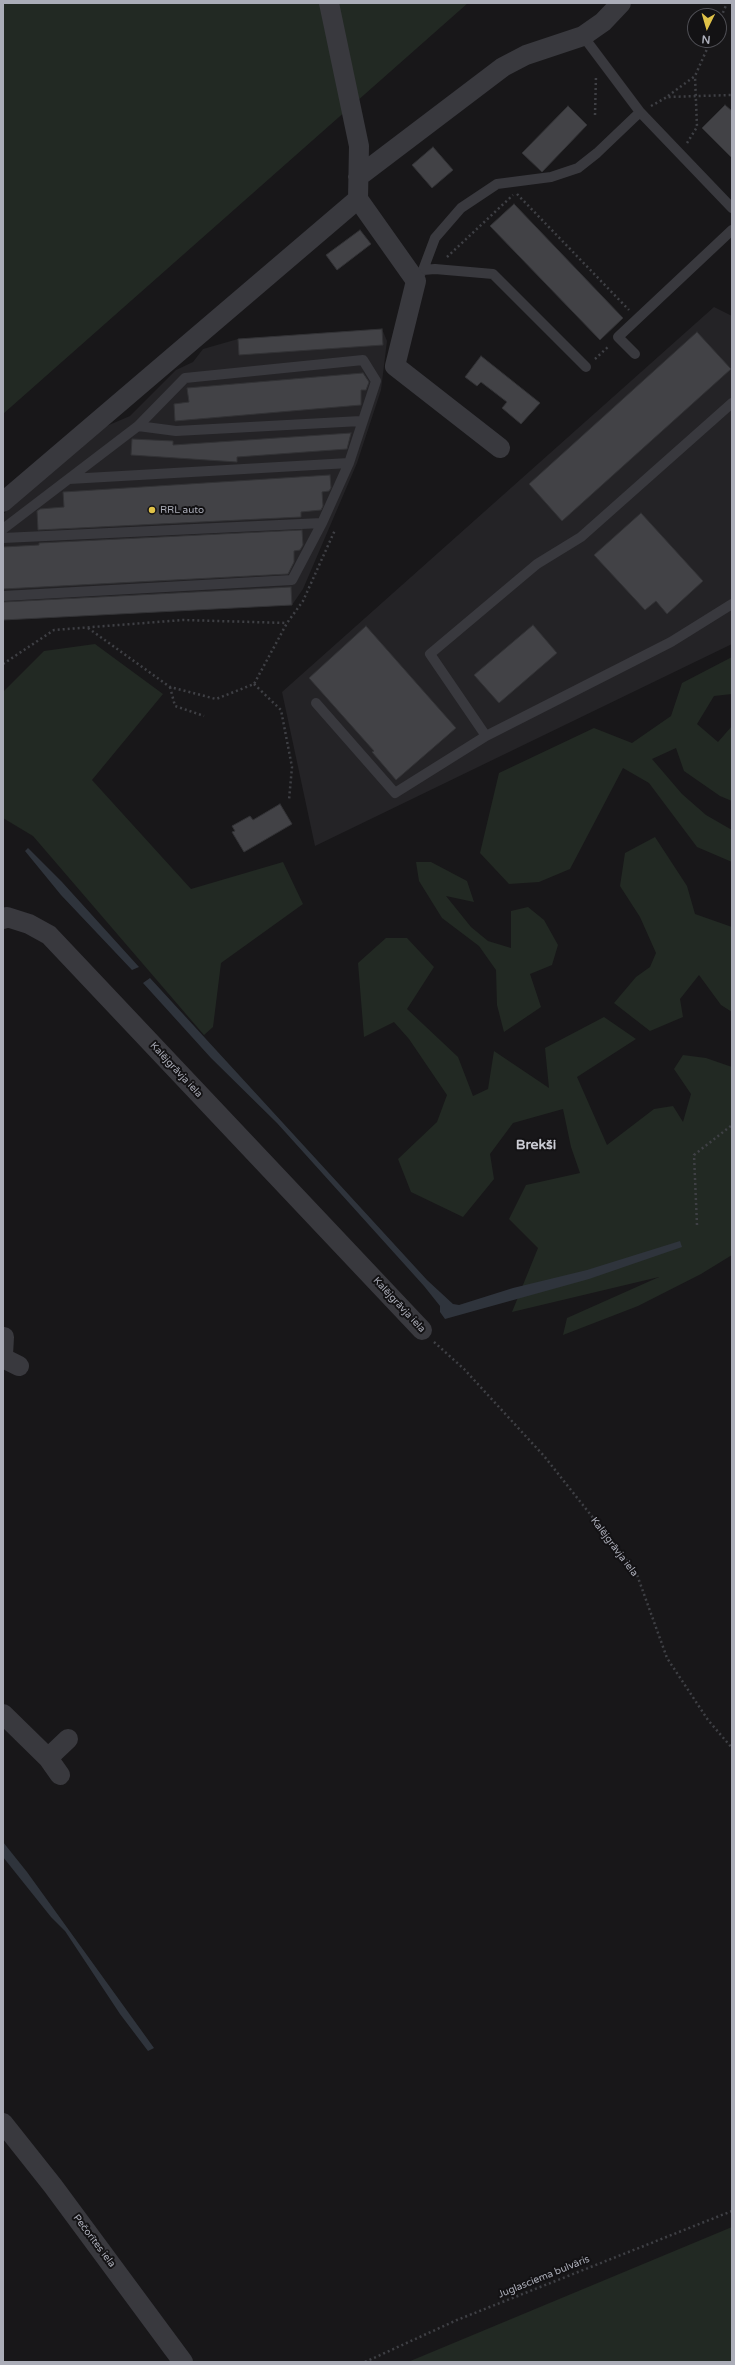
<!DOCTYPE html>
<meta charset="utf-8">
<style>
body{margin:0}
#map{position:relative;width:735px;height:2365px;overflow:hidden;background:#181719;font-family:"Varela Round",sans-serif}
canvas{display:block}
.frame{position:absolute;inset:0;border:4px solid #abadb8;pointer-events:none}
.north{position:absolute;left:687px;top:8px;width:40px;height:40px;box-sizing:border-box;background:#131214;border:1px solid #505056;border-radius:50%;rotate:185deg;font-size:11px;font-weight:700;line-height:16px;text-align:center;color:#abadb8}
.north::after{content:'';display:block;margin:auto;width:14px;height:18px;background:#e0c248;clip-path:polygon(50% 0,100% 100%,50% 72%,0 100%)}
</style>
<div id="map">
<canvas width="735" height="2365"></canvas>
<div class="frame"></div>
<div class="north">N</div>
</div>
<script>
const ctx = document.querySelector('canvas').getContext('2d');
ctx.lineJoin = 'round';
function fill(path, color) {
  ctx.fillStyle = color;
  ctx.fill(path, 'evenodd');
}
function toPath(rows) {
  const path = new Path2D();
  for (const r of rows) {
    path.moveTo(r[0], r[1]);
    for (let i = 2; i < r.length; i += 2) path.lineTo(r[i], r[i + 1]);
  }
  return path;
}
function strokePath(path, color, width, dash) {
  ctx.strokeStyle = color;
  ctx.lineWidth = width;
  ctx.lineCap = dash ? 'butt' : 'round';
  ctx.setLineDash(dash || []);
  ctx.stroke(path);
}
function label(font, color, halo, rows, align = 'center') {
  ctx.font = font + ' "Varela Round",sans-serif';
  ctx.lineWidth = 4;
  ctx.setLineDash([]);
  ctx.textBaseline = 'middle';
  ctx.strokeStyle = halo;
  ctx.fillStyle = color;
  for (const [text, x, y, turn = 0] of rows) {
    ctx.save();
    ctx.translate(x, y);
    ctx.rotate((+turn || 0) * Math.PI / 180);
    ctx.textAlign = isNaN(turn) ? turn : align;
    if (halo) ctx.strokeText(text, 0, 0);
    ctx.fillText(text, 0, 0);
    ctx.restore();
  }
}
fill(toPath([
 [714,307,732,316,732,644,315,846,282,692],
 [382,329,387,341,381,390,357,463,303,589,292,605,3,620,3,514,102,428,130,416,176,370,193,362,203,349,238,339]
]), '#242326');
fill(toPath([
 [3,3,468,3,3,414],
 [95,644,163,694,92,780,191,889,283,862,303,904,221,963,213,1027,204,1035,33,836,3,818,3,692,44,651],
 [732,657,732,694,714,696,697,724,718,742,732,726,732,801,720,796,684,771,676,748,652,759,682,794,706,815,732,830,732,862,697,847,649,783,623,768,570,869,539,882,509,884,480,853,499,773,594,728,632,743,671,716,682,683],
 [655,837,687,886,695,914,732,927,732,1012,721,1005,699,975,680,999,683,1017,650,1031,614,1003,636,977,650,967,656,953,640,917,620,886,625,853],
 [416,862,431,862,467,881,474,902,446,896,471,927,488,941,511,948,511,911,528,907,544,920,558,945,552,965,530,974,541,1007,504,1032,497,1005,496,970,479,946,442,918,419,881],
 [386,938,407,938,434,967,407,1009,458,1057,473,1096,488,1089,494,1051,549,1088,545,1048,604,1017,636,1039,577,1077,607,1145,654,1109,673,1106,683,1122,691,1094,674,1069,683,1055,706,1058,732,1067,732,1255,701,1274,638,1306,563,1335,567,1318,659,1277,512,1312,538,1248,509,1219,526,1185,580,1173,571,1147,563,1109,513,1123,490,1154,494,1179,463,1217,411,1192,398,1159,437,1122,447,1095,409,1039,394,1022,364,1037,358,963],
 [732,2227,732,2362,408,2362]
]), '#222923');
fill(toPath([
 [28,848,62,882,139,967,132,970,61,895,25,851],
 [150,978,427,1280,453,1304,459,1305,513,1288,587,1270,680,1241,682,1247,589,1279,445,1319,440,1312,440,1306,424,1286,277,1123,211,1058,143,983],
 [3,1842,27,1872,154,2048,148,2051,120,2014,65,1931,51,1917,3,1857]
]), '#2f343c');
const building = toPath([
 [725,105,732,111,732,158,702,128,725,105],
 [568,106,587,125,542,172,522,153,568,106],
 [433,147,453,170,432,188,412,165,433,147],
 [514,204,623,318,600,340,490,226,514,204],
 [360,230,371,244,337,270,326,255,360,230],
 [382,329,383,345,239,355,238,339,382,329],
 [697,332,731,369,562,521,529,484,697,332],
 [481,356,540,403,521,424,502,408,507,402,481,382,477,386,465,377,481,356],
 [363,373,369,382,366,390,361,390,361,405,175,421,174,404,189,402,187,388,363,373],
 [351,433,347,449,237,457,237,462,131,455,132,439,173,441,173,445,351,433],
 [330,475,331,488,329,491,322,492,323,506,321,510,301,512,301,517,38,530,37,511,40,509,64,507,63,492,330,475],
 [641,513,703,581,667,614,656,601,645,610,594,555,641,513],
 [302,530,303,545,300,550,294,551,294,562,288,574,3,589,3,547,39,545,39,543,302,530],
 [291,587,292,605,3,620,3,602,291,587],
 [533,625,557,653,499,703,474,675,533,625],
 [366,626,456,728,396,780,372,752,374,751,309,678,366,626],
 [280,804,292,824,244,852,232,832,235,831,232,826,250,816,253,820,280,804]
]);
fill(building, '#424246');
strokePath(building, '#323235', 1);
strokePath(toPath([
 [719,22,727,3],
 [668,96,695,76,711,40],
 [651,106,667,97,732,95],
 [595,115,596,76],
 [687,143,697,127,695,76],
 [517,194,629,310],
 [447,257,513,195],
 [595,359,609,346],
 [88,628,170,687,216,699,254,684,287,623,303,601,335,530],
 [3,664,54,630,183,620,287,623],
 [254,684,281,710,292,767,289,800],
 [170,687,175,706,204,716],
 [697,1225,694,1155,732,1125],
 [434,1342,464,1369,544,1456,636,1572,667,1658,708,1720,732,1748],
 [365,2362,457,2320,732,2211]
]), '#3f4045', 2.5, [2, 3]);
strokePath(toPath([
 [583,36,640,112,732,208],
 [423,270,435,238,461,208,497,184,551,177,578,168,597,153,640,112],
 [420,274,423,270,435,269,493,274,586,367],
 [635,354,618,337,732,230],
 [138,426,176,431,361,421],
 [69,479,349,463],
 [3,529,138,426,185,378,363,360,376,381,349,463,322,523,292,580,3,596],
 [3,538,322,523],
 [316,703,395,793,486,736,430,654,537,564,581,537,732,403],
 [486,736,671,642,732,604]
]), '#39393e', 10);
strokePath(toPath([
 [329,3,359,146,358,199,416,281,395,366,500,448],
 [358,177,503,67,526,55,583,36,603,22,621,3],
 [3,502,358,199],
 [3,919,7,917,29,924,49,935,422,1330],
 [3,1355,4,1337],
 [3,1358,19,1366],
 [3,1714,48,1758,60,1775],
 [48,1758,68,1739],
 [3,2123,53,2186,183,2362]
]), '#39393e', 20);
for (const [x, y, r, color] of [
 [152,510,4,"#e0c248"]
]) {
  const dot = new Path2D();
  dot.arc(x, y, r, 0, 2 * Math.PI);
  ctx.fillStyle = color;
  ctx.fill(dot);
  strokePath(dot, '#131214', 1.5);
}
label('10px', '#abadb8', '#131214', [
 ["RRL auto",160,510]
], 'left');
label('10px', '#abadb8', '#131214', [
 ["Kalējgrāvja iela",176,1070,47],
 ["Kalējgrāvja iela",399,1305,47],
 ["Kalējgrāvja iela",614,1547,53],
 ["Pečorītes iela",94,2241,53],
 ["Juglasciema bulvāris",544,2277,-22]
]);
label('bold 14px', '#cbccd4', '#131214', [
 ["Brekši",536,1145]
]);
</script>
